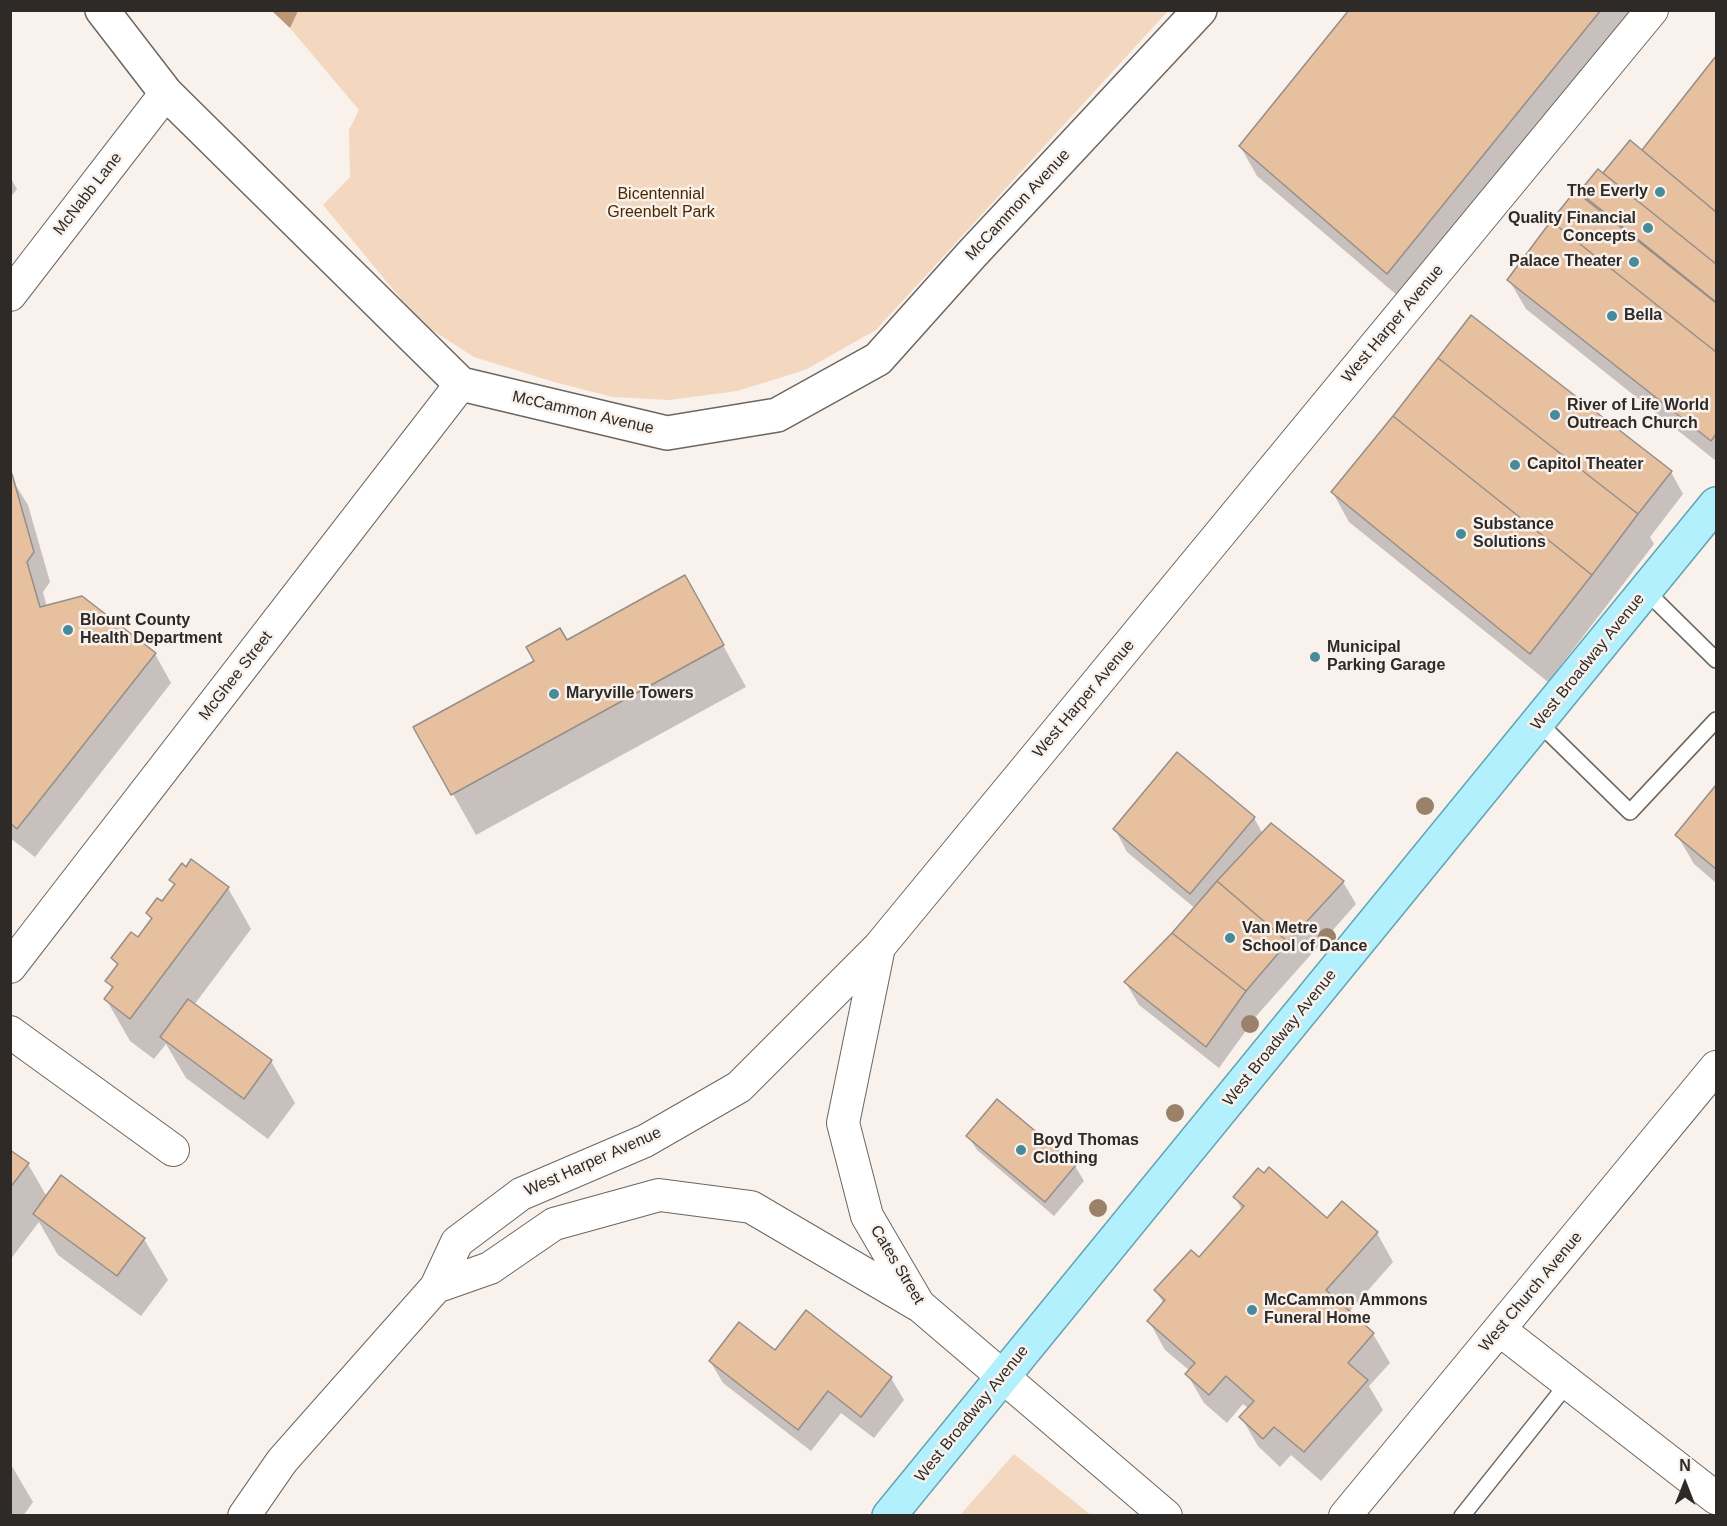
<!DOCTYPE html>
<style>
body{margin:0}
#map{position:relative;width:1727px;height:1526px;overflow:hidden;background:#f9f1eb;font-family:Helvetica,sans-serif}
canvas{display:block}
.frame{position:absolute;inset:0;border:12px solid #2d2a28;pointer-events:none}
.north{position:absolute;left:1655px;top:1454px;width:60px;height:60px;-webkit-text-stroke:4px #f9f1eb;paint-order:stroke;rotate:0deg;font-size:16px;font-weight:700;line-height:24px;text-align:center;color:#2d2a28}
.north::after{content:'';display:block;margin:auto;width:21px;height:27px;background:#2d2a28;clip-path:polygon(50% 0,100% 100%,50% 72%,0 100%)}
</style>
<div id="map">
<canvas width="1727" height="1526"></canvas>
<div class="frame"></div>
<div class="north">N</div>
</div>
<script>
const ctx = document.querySelector('canvas').getContext('2d');
ctx.lineJoin = 'round';
function fill(path, color) {
  ctx.fillStyle = color;
  ctx.fill(path, 'evenodd');
}
function toPath(rows) {
  const path = new Path2D();
  for (const r of rows) {
    path.moveTo(r[0], r[1]);
    for (let i = 2; i < r.length; i += 2) path.lineTo(r[i], r[i + 1]);
  }
  return path;
}
function strokePath(path, color, width, dash) {
  ctx.strokeStyle = color;
  ctx.lineWidth = width;
  ctx.lineCap = dash ? 'butt' : 'round';
  ctx.setLineDash(dash || []);
  ctx.stroke(path);
}
function label(font, color, halo, rows, align = 'center') {
  ctx.font = font + ' Helvetica,sans-serif';
  ctx.lineWidth = 5;
  ctx.setLineDash([]);
  ctx.textBaseline = 'middle';
  ctx.strokeStyle = halo;
  ctx.fillStyle = color;
  for (const [text, x, y, turn = 0] of rows) {
    ctx.save();
    ctx.translate(x, y);
    ctx.rotate((+turn || 0) * Math.PI / 180);
    ctx.textAlign = isNaN(turn) ? turn : align;
    if (halo) ctx.strokeText(text, 0, 0);
    ctx.fillText(text, 0, 0);
    ctx.restore();
  }
}
fill(toPath([
 [298,10,1168,11,876,330,805,370,737,391,669,400,613,397,554,382,474,357,421,323,323,205,350,177,349,130,359,110,290,28],
 [1014,1454,1091,1515,960,1515]
]), '#f3d7bf');
fill(toPath([
 [272,11,298,11,290,28]
]), '#bb9776');
fill(toPath([
 [1350,10,1641,10,1405,302,1257,176,1240,146],
 [1716,58,1716,461,1526,309,1509,280,1587,203,1581,192,1603,175,1630,142,1642,152],
 [10,177,17,189,10,198],
 [1671,472,1683,494,1650,537,1654,544,1548,682,1349,522,1333,493],
 [10,476,28,505,50,582,43,592,47,607,155,654,171,683,35,857,10,838],
 [708,618,746,687,476,835,453,794,536,661,567,642],
 [1716,787,1716,883,1694,864,1677,835],
 [1254,818,1263,834,1343,882,1356,904,1258,1014,1219,1068,1139,1005,1126,983,1196,909,1127,852,1115,829],
 [171,880,228,888,251,929,194,1005,271,1061,295,1103,268,1139,186,1078,166,1044,154,1059,130,1041,106,999,113,990,107,981,118,967,113,958,138,939,152,921,147,913,162,904,175,886],
 [968,1136,1075,1166,1084,1181,1054,1216,977,1150],
 [10,1152,28,1164,47,1197,144,1239,168,1280,141,1316,58,1255,39,1222,10,1260],
 [1235,1197,1377,1233,1393,1262,1349,1312,1373,1334,1390,1363,1369,1386,1383,1410,1321,1481,1291,1455,1280,1467,1258,1446,1241,1417,1249,1409,1243,1404,1227,1423,1204,1403,1187,1374,1190,1371,1165,1350,1149,1321,1164,1304,1156,1291,1199,1259,1242,1210],
 [775,1352,891,1378,904,1400,874,1438,841,1413,811,1451,723,1383,710,1361],
 [10,1463,33,1502,23,1516,10,1516]
]), '#0003');
const building = toPath([
 [1349,10,1601,10,1387,274,1239,146,1349,10],
 [1716,56,1716,212,1642,150,1716,56],
 [1630,140,1716,212,1716,264,1603,173,1630,140],
 [1598,169,1716,264,1716,302,1579,192,1598,169],
 [1575,191,1716,303,1716,352,1551,221,1575,191],
 [1551,221,1716,352,1716,434,1711,441,1507,280,1551,221],
 [1471,315,1672,471,1638,514,1438,358,1471,315],
 [1438,358,1638,514,1592,575,1393,416,1438,358],
 [1393,416,1592,575,1530,654,1331,492,1393,416],
 [12,474,34,552,27,562,40,607,82,596,156,653,17,829,10,823,10,475,12,474],
 [685,575,724,645,451,795,413,727,534,661,526,647,560,628,567,640,685,575],
 [1177,752,1255,817,1190,894,1113,829,1177,752],
 [1716,785,1716,869,1675,835,1716,785],
 [1271,823,1344,881,1288,942,1217,881,1271,823],
 [191,859,229,887,130,1019,104,999,113,987,105,981,118,964,111,958,131,932,138,937,152,918,146,913,157,898,162,901,175,884,169,880,182,863,186,867,191,859],
 [1217,881,1288,942,1246,991,1172,933,1217,881],
 [1172,933,1246,991,1206,1047,1124,982,1172,933],
 [188,999,272,1060,244,1099,160,1037,188,999],
 [997,1099,1076,1165,1045,1202,966,1136,997,1099],
 [10,1150,29,1163,10,1188,10,1150],
 [1269,1167,1327,1218,1342,1201,1378,1232,1326,1290,1374,1333,1348,1363,1368,1380,1304,1452,1274,1427,1263,1439,1239,1417,1254,1401,1226,1376,1209,1395,1185,1374,1195,1363,1147,1321,1165,1300,1154,1290,1191,1250,1199,1257,1244,1206,1233,1197,1258,1168,1264,1173,1269,1167],
 [61,1175,145,1238,117,1276,33,1214,61,1175],
 [806,1310,892,1377,861,1417,828,1391,798,1430,709,1361,739,1322,775,1350,806,1310]
]);
fill(building, '#e6c09f');
strokePath(building, '#958e89', 1.5);
const lane = toPath([
 [1646,591,1716,660],
 [1538,722,1630,812,1716,720],
 [1462,1516,1568,1383]
]);
const street = toPath([
 [10,295,166,93],
 [879,947,843,1123,867,1216,919,1305,1166,1516],
 [10,967,461,384],
 [10,1032,173,1150],
 [436,1287,490,1268,554,1224,659,1195,751,1207,918,1305],
 [1500,1330,1716,1498],
 [244,1516,282,1461,436,1287,457,1242,521,1194,645,1141,739,1087,879,947,1652,10],
 [1345,1516,1716,1067]
]);
const secondary = toPath([
 [102,10,166,93,461,384,667,433,777,415,878,359,972,254,1200,10]
]);
const primary = toPath([
 [889,1516,1716,504]
]);
strokePath(lane, '#6c6661', 18);
strokePath(street, '#6c6661', 34);
strokePath(secondary, '#6c6661', 36);
strokePath(primary, '#62a4b3', 36);
strokePath(lane, '#fff', 15);
strokePath(street, '#fff', 32);
strokePath(secondary, '#fff', 33);
strokePath(primary, '#b2f0fe', 33);
ctx.fillStyle = '#9a826a';
for (const [x, y] of [
 [1425,806],
 [1327,937],
 [1250,1024],
 [1175,1113],
 [1098,1208]
]) {
  ctx.beginPath();
  ctx.arc(x, y, 9, 0, 2 * Math.PI);
  ctx.fill();
}
for (const [x, y, r, color] of [
 [1660,192,6,"#478a99"],
 [1648,228,6,"#478a99"],
 [1634,262,6,"#478a99"],
 [1612,316,6,"#478a99"],
 [1555,415,6,"#478a99"],
 [1515,465,6,"#478a99"],
 [1461,534,6,"#478a99"],
 [68,630,6,"#478a99"],
 [1315,657,6,"#478a99"],
 [554,694,6,"#478a99"],
 [1230,938,6,"#478a99"],
 [1021,1150,6,"#478a99"],
 [1252,1310,6,"#478a99"]
]) {
  const dot = new Path2D();
  dot.arc(x, y, r, 0, 2 * Math.PI);
  ctx.fillStyle = color;
  ctx.fill(dot);
  strokePath(dot, '#f9f1eb', 2);
}
label('bold 16px', '#2d2a28', '#f9f1eb', [
 ["The Everly",1648,192,"right"],
 ["Quality Financial",1636,219,"right"],
 ["Concepts",1636,237,"right"],
 ["Palace Theater",1622,262,"right"],
 ["Bella",1624,316],
 ["River of Life World",1567,406],
 ["Outreach Church",1567,424],
 ["Capitol Theater",1527,465],
 ["Substance",1473,525],
 ["Solutions",1473,543],
 ["Blount County",80,621],
 ["Health Department",80,639],
 ["Municipal",1327,648],
 ["Parking Garage",1327,666],
 ["Maryville Towers",566,694],
 ["Van Metre",1242,929],
 ["School of Dance",1242,947],
 ["Boyd Thomas",1033,1141],
 ["Clothing",1033,1159],
 ["McCammon Ammons",1264,1301],
 ["Funeral Home",1264,1319]
], 'left');
label('16px', '#2d2a28', '#f9f1eb', [
 ["McNabb Lane",88,194,-52],
 ["McCammon Avenue",1018,205,-47],
 ["West Harper Avenue",1393,324,-50],
 ["McCammon Avenue",583,413,13],
 ["West Broadway Avenue",1588,662,-51],
 ["McGhee Street",236,676,-52],
 ["West Harper Avenue",1084,699,-50],
 ["West Broadway Avenue",1280,1038,-51],
 ["West Harper Avenue",593,1162,-24],
 ["Cates Street",897,1265,59],
 ["West Church Avenue",1531,1292,-50],
 ["West Broadway Avenue",972,1414,-51]
]);
label('16px', '#4c2800', '#f9f1eb', [
 ["Bicentennial",661,195],
 ["Greenbelt Park",661,213]
]);
</script>
